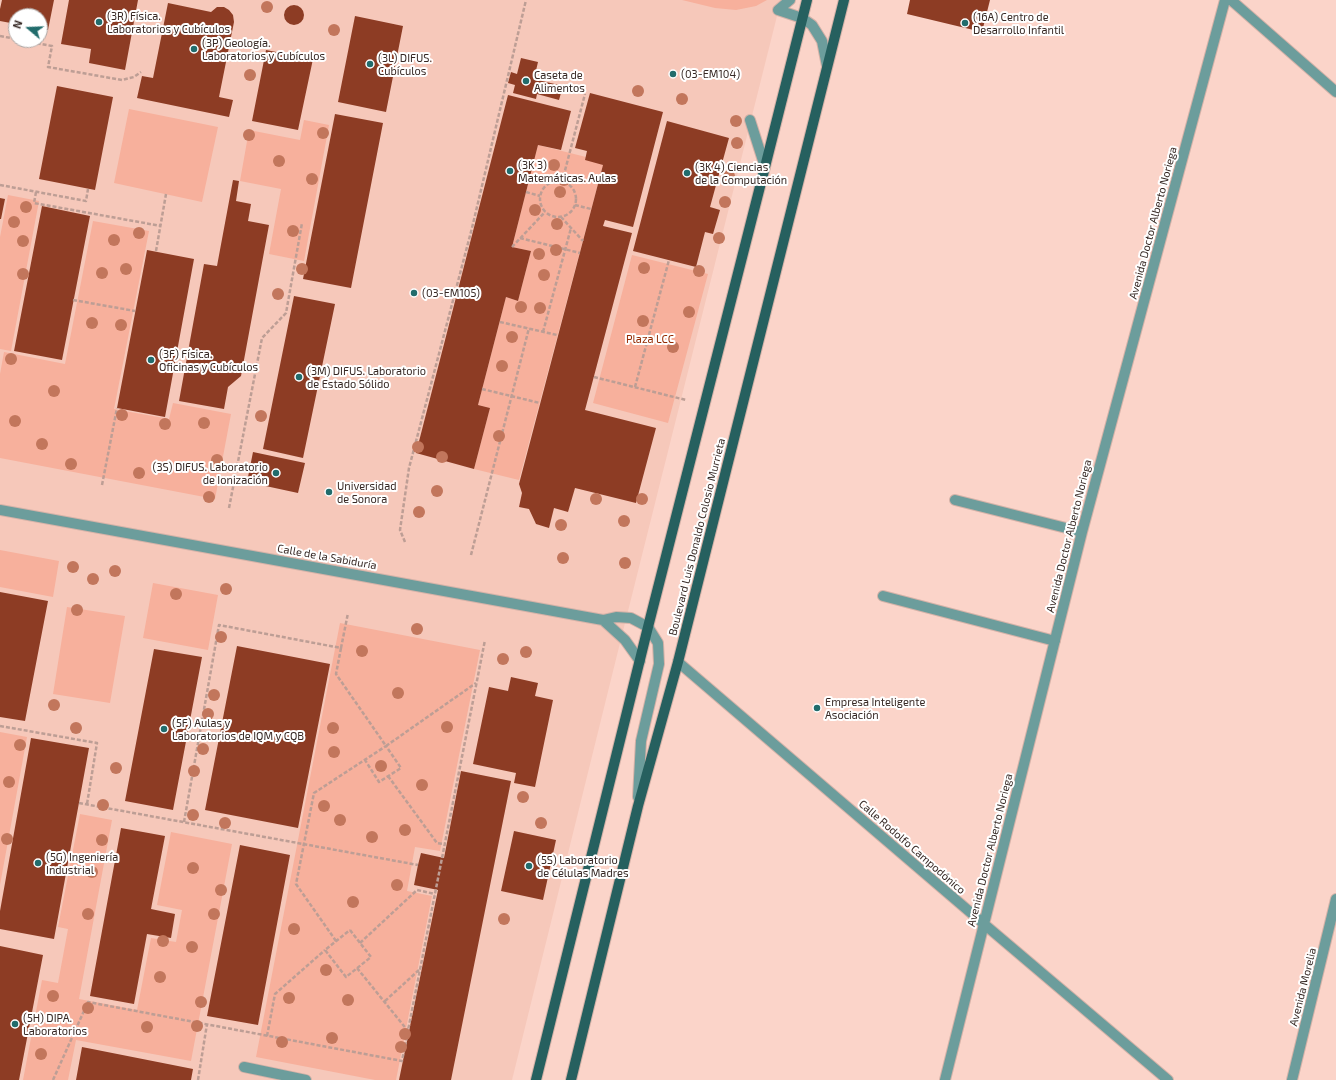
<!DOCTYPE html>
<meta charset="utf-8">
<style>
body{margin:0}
#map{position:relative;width:1336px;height:1080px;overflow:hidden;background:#fbd4c9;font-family:"Exo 2",sans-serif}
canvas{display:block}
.north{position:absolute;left:8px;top:8px;width:40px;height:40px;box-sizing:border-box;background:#fff;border:1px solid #afa9a7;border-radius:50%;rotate:289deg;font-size:11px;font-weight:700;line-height:16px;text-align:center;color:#362824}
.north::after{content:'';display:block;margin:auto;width:14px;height:18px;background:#216c6c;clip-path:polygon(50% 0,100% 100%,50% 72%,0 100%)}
</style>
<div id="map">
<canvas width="1336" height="1080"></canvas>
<div class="north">N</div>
</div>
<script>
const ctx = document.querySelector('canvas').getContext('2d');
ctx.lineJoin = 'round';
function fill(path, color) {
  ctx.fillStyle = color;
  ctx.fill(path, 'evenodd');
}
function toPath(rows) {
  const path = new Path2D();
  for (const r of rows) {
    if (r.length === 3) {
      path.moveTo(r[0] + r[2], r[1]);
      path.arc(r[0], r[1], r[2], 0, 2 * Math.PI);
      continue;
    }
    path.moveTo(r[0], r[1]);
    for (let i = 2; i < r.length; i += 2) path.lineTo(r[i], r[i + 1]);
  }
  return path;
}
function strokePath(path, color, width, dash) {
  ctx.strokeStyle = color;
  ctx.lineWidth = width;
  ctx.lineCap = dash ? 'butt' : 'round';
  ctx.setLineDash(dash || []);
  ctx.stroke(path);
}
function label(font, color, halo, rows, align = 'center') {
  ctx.font = font + ' "Exo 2",sans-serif';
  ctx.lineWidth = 4;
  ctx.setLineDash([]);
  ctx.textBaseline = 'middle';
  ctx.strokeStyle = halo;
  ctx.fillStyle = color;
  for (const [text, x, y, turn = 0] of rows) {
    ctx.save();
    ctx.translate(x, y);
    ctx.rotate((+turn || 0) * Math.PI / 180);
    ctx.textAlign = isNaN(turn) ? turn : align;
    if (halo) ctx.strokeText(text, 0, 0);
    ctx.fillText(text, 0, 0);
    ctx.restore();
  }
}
fill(toPath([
 [0,0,781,0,619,647,512,1080,0,1080],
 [16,16,40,16,40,40,16,40]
]), '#f6c8ba');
fill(toPath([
 [682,0,767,0,756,6,736,10,715,8],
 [129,109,218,127,202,202,114,183],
 [304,120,329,125,304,261,269,254,281,189,240,181,249,130,300,140],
 [538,145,586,157,603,165,519,480,474,469,490,408,478,405,506,297,518,301,531,251,512,247],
 [8,195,39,201,11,351,0,349,0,237],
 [93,221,149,231,114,409,169,419,173,403,231,414,215,499,0,458,0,374,4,352,65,364],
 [632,255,708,274,668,423,593,403],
 [0,550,59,561,53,597,0,587],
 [153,583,218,595,208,650,143,638],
 [67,607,125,616,110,703,53,694],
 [340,623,480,650,440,851,415,847,407,891,432,896,396,1080,375,1080,256,1057],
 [0,732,27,737,0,885],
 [80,814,112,820,79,999,137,1010,151,938,176,942,182,910,157,905,171,832,232,844,191,1061,76,1040,68,1080,23,1080,42,980,58,983,68,929,58,927]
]), '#f7b09c');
fill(toPath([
 [2,0,54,0,48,30,40,29,40,16,16,16,16,24,0,21,0,9],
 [69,0,138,0,125,70,89,63,91,49,61,44],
 [910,0,990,0,982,32,907,14],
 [168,3,211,12,217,7,224,7,229,10,233,15,234,22,219,97,233,100,229,117,137,98,142,76,153,78],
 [294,15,10],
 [355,16,403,26,386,112,338,102],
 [266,50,313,59,298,130,252,121],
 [521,58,538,62,534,79,563,86,559,100,537,94,536,99,513,93,515,85,508,83,511,72,517,74],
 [57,86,113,97,95,190,39,179],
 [590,93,663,112,633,227,605,220,603,226,632,233,585,410,656,428,636,503,575,488,568,512,554,508,549,528,536,524,529,509,519,507,522,493,519,484,603,165,585,160,587,151,575,148],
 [508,95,571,111,561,150,538,145,512,247,531,251,518,301,506,297,478,405,490,408,474,469,416,453],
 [335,114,383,123,351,288,303,279],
 [667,121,729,138,710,207,720,210,713,234,705,232,696,267,633,251],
 [233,180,239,181,236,201,251,204,248,221,269,225,241,376,228,387,224,409,179,401,204,264,217,266],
 [0,198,5,199,1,219,0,219],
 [42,206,90,216,62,360,14,351],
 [147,250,194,259,165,417,117,408],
 [294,296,335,304,303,458,263,449],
 [253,452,305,463,298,493,247,482],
 [0,592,48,601,25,721,0,717],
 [237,646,330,664,298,828,205,810],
 [154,649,202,657,173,810,125,801],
 [511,677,538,683,535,696,553,700,535,787,514,783,516,773,473,764,489,687,508,691],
 [31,738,89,748,54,939,0,929,0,911],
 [461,771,511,781,451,1080,399,1080,438,890,414,885,418,865,421,853,444,858],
 [121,828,165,836,151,909,175,914,171,938,147,934,134,1004,90,996],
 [514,831,556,840,543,900,501,891],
 [240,845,290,855,258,1025,207,1016],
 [0,946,43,955,19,1080,0,1080],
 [82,1047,193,1069,191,1080,76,1080]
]), '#8d3c24');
const minor = toPath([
 [790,0,778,10,802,18,812,25,822,41,827,66],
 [1231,0,1336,92],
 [750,120,765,167],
 [955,500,1082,532],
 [0,510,603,620,616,617,631,618,648,627,658,643,659,664,641,741,638,797],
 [883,596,1055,641],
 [603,620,625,640,640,661],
 [678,662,984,924,1168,1080],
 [244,1067,306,1080],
 [945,1080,1082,532,1225,0],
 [1292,1080,1336,899]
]);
const major = toPath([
 [536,1080,648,627,765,167,807,0],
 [571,1080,638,806,678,662,844,0]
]);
strokePath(minor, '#d4b2a8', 12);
strokePath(major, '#d4b2a8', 12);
strokePath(toPath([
 [0,36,16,39],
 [19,40,52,46,48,67,122,80,134,77,141,72],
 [558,199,18],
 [562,182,585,94],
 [0,185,86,201,88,189],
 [36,192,34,203,161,226],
 [526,192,540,196],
 [575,205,591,209],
 [561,217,583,241],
 [520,238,580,253],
 [512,247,545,212],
 [156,251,166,194],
 [73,300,135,311],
 [500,322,557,335],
 [543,332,571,228],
 [594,377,686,400],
 [635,387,669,260],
 [482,389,540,403],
 [102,485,117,408],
 [229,508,262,338,286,313,302,223],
 [405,542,400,530,409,468,472,228,526,0],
 [471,555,529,328],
 [341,648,336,674,386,746,476,683],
 [0,726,97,743,87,804],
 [388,776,437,843,444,844],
 [79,803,418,865],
 [184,822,219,625,341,648,348,613],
 [350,930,371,957,346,977,325,950,350,930],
 [336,941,296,884,314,793,386,746,401,768,379,782,365,760],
 [360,943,417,890,435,894],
 [357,968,408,1031],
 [385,1001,420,969],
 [267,1036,275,994,325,950],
 [53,1080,88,1002,402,1061,485,640],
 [198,1080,207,1024]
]), '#bd9e95', 2.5, [4, 2]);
strokePath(minor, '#6c9d9c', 10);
strokePath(major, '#26605f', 10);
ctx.fillStyle = '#c2765c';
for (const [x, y] of [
 [267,7],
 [334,30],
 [250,75],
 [638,91],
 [682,99],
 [736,121],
 [323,133],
 [249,135],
 [737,143],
 [279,161],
 [554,165],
 [729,176],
 [312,179],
 [564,180],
 [560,192],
 [725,202],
 [26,207],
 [535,210],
 [14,222],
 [557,224],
 [293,231],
 [139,233],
 [719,238],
 [114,240],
 [23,241],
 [556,250],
 [539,254],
 [644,268],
 [126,269],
 [302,269],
 [699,271],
 [102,273],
 [23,274],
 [544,275],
 [278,294],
 [521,307],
 [540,308],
 [689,312],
 [643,321],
 [92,323],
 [121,325],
 [512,337],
 [673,347],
 [11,359],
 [502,366],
 [54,391],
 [122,415],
 [261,416],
 [15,421],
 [204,423],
 [165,424],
 [499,436],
 [42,444],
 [418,447],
 [442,457],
 [217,460],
 [71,464],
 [139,473],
 [437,491],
 [209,497],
 [596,499],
 [642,499],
 [419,512],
 [624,521],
 [561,525],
 [563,558],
 [625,563],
 [73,567],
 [115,571],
 [93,579],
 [226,589],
 [176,594],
 [77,610],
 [417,629],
 [221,637],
 [362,651],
 [526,652],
 [503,659],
 [398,693],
 [214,695],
 [54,705],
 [208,714],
 [447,727],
 [76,728],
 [333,728],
 [20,745],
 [203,749],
 [334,752],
 [381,766],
 [116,768],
 [194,771],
 [9,782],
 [422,785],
 [523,797],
 [103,805],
 [324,806],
 [193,815],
 [340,820],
 [225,823],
 [541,823],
 [405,830],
 [372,837],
 [7,839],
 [102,840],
 [193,868],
 [92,872],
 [397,885],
 [221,890],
 [353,902],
 [88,914],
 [214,914],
 [504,919],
 [294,929],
 [163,941],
 [192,947],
 [326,970],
 [160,977],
 [53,996],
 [289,998],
 [348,1000],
 [201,1002],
 [88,1008],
 [197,1026],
 [147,1027],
 [405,1034],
 [332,1038],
 [282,1042],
 [401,1047],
 [41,1054]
]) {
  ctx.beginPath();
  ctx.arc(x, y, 6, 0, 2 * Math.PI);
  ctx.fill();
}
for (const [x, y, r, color] of [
 [99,22,4,"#216c6c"],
 [965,23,4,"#216c6c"],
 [194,49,4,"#216c6c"],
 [370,64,4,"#216c6c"],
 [673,74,4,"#216c6c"],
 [526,81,4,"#216c6c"],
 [510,171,4,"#216c6c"],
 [687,173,4,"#216c6c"],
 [414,293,4,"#216c6c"],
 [151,360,4,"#216c6c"],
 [299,377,4,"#216c6c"],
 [276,473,4,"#216c6c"],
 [329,492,4,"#216c6c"],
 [817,708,4,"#216c6c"],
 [164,729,4,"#216c6c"],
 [38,863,4,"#216c6c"],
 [529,866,4,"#216c6c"],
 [15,1024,4,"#216c6c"]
]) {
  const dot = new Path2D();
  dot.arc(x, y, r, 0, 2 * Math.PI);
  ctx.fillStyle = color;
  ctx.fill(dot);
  strokePath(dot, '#fff', 1.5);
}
label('11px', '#362824', '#fff', [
 ["(3R) Física.",107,16],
 ["Laboratorios y Cubículos",107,29],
 ["(16A) Centro de",973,17],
 ["Desarrollo Infantil",973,30],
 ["(3P) Geología.",202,43],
 ["Laboratorios y Cubículos",202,56],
 ["(3L) DIFUS.",378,58],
 ["Cubículos",378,71],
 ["(03-EM104)",681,74],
 ["Caseta de",534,75],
 ["Alimentos",534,88],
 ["(3K 3)",518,165],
 ["Matemáticas. Aulas",518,178],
 ["(3K 4) Ciencias",695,167],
 ["de la Computación",695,180],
 ["(03-EM105)",422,293],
 ["(3F) Física.",159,354],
 ["Oficinas y Cubículos",159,367],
 ["(3M) DIFUS. Laboratorio",307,371],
 ["de Estado Sólido",307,384],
 ["(3S) DIFUS. Laboratorio",268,467,"right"],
 ["de Ionización",268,480,"right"],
 ["Universidad",337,486],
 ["de Sonora",337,499],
 ["Empresa Inteligente",825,702],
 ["Asociación",825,715],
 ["(5F) Aulas y",172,723],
 ["Laboratorios de IQM y CQB",172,736],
 ["(5G) Ingeniería",46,857],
 ["Industrial",46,870],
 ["(5S) Laboratorio",537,860],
 ["de Células Madres",537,873],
 ["(5H) DIPA.",23,1018],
 ["Laboratorios",23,1031]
], 'left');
label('11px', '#362824', '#fff', [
 ["Avenida Doctor Alberto Noriega",1153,223,-75],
 ["Avenida Doctor Alberto Noriega",1069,536,-76],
 ["Boulevard Luis Donaldo Colosio Murrieta",697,537,-76],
 ["Calle de la Sabiduría",327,557,10],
 ["Calle Rodolfo Campodónico",912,847,41],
 ["Avenida Doctor Alberto Noriega",990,850,-76],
 ["Avenida Morelia",1303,987,-76]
]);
label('11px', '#932a02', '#fff', [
 ["Plaza LCC",650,339]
]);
</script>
